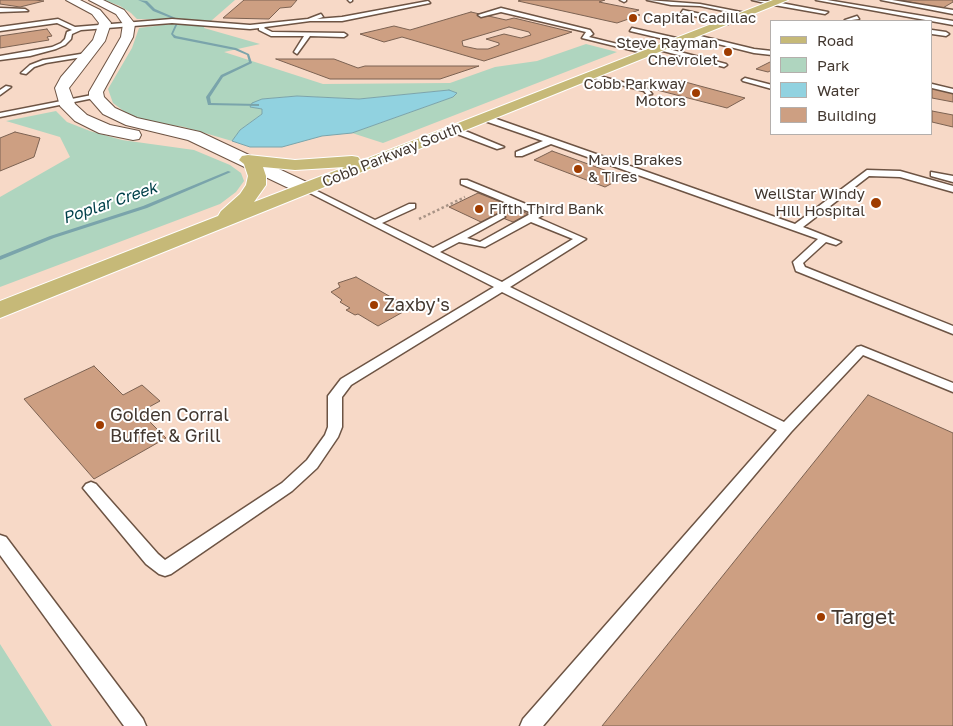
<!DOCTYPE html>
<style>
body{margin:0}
#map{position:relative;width:953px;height:726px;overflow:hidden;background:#f7d9c7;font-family:"Golos Text",sans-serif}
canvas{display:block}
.legend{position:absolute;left:770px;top:20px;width:162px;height:115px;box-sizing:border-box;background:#fff;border:1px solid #b4afac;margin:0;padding:6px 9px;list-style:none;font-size:15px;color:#433830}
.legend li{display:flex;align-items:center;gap:10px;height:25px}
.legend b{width:25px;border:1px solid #b4afac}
</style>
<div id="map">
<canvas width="953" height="726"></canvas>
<ul class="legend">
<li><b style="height:6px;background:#c6b978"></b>Road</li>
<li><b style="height:14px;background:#afd5bf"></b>Park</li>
<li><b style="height:14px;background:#91d2e0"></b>Water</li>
<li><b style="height:14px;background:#cd9f82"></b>Building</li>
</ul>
</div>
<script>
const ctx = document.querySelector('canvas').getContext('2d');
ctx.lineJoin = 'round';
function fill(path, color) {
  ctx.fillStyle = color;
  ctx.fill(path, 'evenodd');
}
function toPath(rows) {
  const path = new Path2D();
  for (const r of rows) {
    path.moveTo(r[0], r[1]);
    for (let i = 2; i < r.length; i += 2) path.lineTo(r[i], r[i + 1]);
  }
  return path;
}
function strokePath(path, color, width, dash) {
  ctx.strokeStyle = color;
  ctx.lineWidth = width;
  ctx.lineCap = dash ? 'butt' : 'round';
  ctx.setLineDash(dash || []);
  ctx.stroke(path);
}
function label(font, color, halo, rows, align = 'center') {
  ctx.font = font + ' "Golos Text",sans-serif';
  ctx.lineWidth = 4;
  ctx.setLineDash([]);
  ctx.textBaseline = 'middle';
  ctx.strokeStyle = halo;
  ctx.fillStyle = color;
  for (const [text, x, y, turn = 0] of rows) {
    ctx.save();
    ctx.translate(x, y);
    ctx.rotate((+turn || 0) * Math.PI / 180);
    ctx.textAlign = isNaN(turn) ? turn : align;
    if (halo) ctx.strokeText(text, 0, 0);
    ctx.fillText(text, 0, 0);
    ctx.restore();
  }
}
fill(toPath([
 [104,0,235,0,211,21,137,19,131,13,120,6],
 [171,24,205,26,204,28,260,44,224,52,323,84,450,83,495,67,537,61,586,44,617,52,383,143,352,133,453,97,456,93,448,90,359,99,297,96,262,99,250,107,262,109,262,114,240,130,232,141,184,127,151,122,129,115,113,103,108,89,132,48,139,28],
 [56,111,67,122,90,131,122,140,194,150,230,165,241,173,244,181,236,192,220,204,0,287,0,197,70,157,60,137,6,121],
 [0,644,52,726,0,726]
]), '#afd5bf');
const water = toPath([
 [449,90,457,93,453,97,352,133,322,136,282,147,250,147,232,141,240,130,262,114,262,109,250,107,252,103,262,99,297,96,359,99,449,90]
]);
fill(water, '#91d2e0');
strokePath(water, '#7aa4ab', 1);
fill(toPath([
 [138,0,147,1,155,9,178,19,176,20,153,11,145,3,138,0],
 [177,22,178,23,173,34,176,36,236,48,249,54,252,63,223,77,210,97,211,103,258,104,259,104,259,106,208,105,206,97,221,75,249,62,247,55,235,50,174,38,171,34,176,23,177,22],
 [228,171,231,172,147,208,54,238,0,260,0,256,50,236,143,206,228,171]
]), '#7aa4ab');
const building = toPath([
 [0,0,35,0,44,1,20,7,0,4,0,0],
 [244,0,297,0,291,7,280,8,269,19,223,18,244,0],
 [521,0,605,0,599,2,639,10,631,13,640,15,617,23,518,1,521,0],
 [901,0,953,0,953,2,941,9,901,0],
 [471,12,506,20,514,18,572,32,484,61,402,37,384,42,360,34,394,26,410,30,471,12],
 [509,27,529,32,531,35,521,38,504,34,486,39,499,43,499,45,488,49,477,49,463,46,462,41,509,27],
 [47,29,52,36,47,37,49,40,0,48,0,36,47,29],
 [276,59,334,59,358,68,365,66,479,66,440,79,330,79,276,59],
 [772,61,772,70,768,72,756,69,772,61],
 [678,80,700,86,745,98,727,108,657,90,678,80],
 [932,88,953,92,953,102,932,98,932,88],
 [932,111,953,115,953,127,932,122,932,111],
 [15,132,40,138,34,157,0,171,0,138,15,132],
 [552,151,624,177,605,187,534,160,552,151],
 [478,193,511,206,481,222,449,207,478,193],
 [511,206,528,214,513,222,495,215,511,206],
 [356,277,410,308,378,326,358,314,355,315,346,310,350,308,340,302,342,300,331,292,340,287,338,283,356,277],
 [94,366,123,395,142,385,160,401,140,412,166,438,94,479,24,399,94,366],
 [868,395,953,433,953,726,602,726,868,395]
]);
fill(building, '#cd9f82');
strokePath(building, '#7c6252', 1);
const lane = toPath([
 [348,0,352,0,352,1,350,2,348,0],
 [620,0,626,0,626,1,624,2,620,0],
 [647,0,700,4,751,14,748,16,700,6,671,5,647,0],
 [752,0,776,2,828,12,825,14,774,5,752,0],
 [816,0,827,0,953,21,953,25,816,0],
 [881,0,892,0,953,10,953,14,881,0],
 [428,1,430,3,342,21,310,21,265,27,264,28,272,32,344,33,347,35,344,37,310,36,297,54,294,52,304,36,271,36,259,30,259,28,250,29,172,23,81,30,72,34,71,39,65,45,56,49,30,56,0,60,0,56,52,47,61,43,65,39,67,32,72,30,57,23,0,31,0,27,58,19,75,27,172,19,250,25,308,19,321,14,323,17,317,19,342,17,428,1],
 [0,8,25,9,28,11,0,12,0,8],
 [501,8,590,30,593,34,589,37,654,53,651,55,582,38,586,32,501,12,481,17,478,15,501,8],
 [683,10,728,20,731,22,728,24,681,13,683,10],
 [857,16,859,19,844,21,845,20,857,16],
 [632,28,681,39,684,41,681,43,630,31,632,28],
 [932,30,946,32,949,34,946,36,932,34,932,30],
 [692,34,754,49,772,51,772,55,754,53,690,37,692,34],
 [661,47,726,64,727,65,724,67,659,50,661,47],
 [87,53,89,56,46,63,34,67,26,74,21,73,30,65,43,60,87,53],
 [592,74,648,89,652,94,647,95,644,91,590,77,592,74],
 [745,78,772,85,772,89,743,81,742,80,745,78],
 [932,84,953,89,953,93,932,88,932,84],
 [6,86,11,87,0,95,0,90,6,86],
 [97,94,100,96,99,97,0,117,0,113,97,94],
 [482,116,488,116,795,224,867,170,900,171,953,186,953,192,900,177,869,176,803,227,841,242,836,245,826,242,803,263,805,267,953,326,953,334,796,271,793,262,818,239,551,144,522,156,516,156,516,152,543,141,482,120,482,116],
 [452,128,458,128,504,147,497,149,452,132,452,128],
 [931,172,953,176,953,182,931,176,931,172],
 [461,180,467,180,543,211,543,215,538,218,586,239,510,287,784,422,857,347,861,346,953,383,953,392,863,355,791,432,543,726,520,726,523,719,777,430,502,292,351,385,342,397,342,427,338,437,317,468,292,491,171,574,165,576,159,574,146,564,83,488,86,484,91,482,96,484,158,554,165,560,282,483,307,460,325,435,328,427,328,396,341,379,494,287,302,189,309,187,375,220,409,204,415,204,415,208,382,223,433,248,497,215,503,215,505,217,467,238,480,242,532,213,522,209,513,211,511,209,514,206,461,184,461,180],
 [531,222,573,239,502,282,440,252,459,242,485,247,531,222],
 [0,535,6,537,143,719,146,726,124,726,0,555,0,535]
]);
const secondary = toPath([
 [66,0,80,0,100,10,111,23,105,41,69,88,75,104,87,115,110,125,139,131,141,135,139,139,133,140,99,133,75,121,60,106,55,88,61,77,93,40,99,23,92,14,66,0],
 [89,0,103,0,124,10,135,24,133,37,103,92,104,97,115,108,137,118,200,132,313,185,316,189,313,193,299,193,188,140,126,125,103,114,89,98,89,92,121,37,123,24,116,14,89,0]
]);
const primary = toPath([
 [773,0,788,0,0,318,0,301,218,216,221,211,240,194,246,185,248,176,244,164,239,160,242,156,248,155,295,160,352,156,358,157,361,161,773,0],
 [263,167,295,170,345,167,254,202,266,185,266,176,263,167]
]);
strokePath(lane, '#6d5444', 3);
strokePath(secondary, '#6d5444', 2);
strokePath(primary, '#fff', 2);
strokePath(toPath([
 [419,219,465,197]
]), '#a99486', 2.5, [2.5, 2.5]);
fill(lane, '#fff');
fill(secondary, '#fff');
fill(primary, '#c6b978');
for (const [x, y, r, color] of [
 [633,18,5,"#9f3c00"],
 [728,52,5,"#9f3c00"],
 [696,93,5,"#9f3c00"],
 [578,169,5,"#9f3c00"],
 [876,203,6,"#9f3c00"],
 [479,209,5,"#9f3c00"],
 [374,305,5,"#9f3c00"],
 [100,425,5,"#9f3c00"],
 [821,617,5,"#9f3c00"]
]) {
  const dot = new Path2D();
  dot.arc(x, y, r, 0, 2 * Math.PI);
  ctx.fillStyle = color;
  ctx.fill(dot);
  strokePath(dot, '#fff', 2);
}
label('15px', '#433830', '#fff', [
 ["Capital Cadillac",643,18],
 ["Steve Rayman",718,43,"right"],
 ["Chevrolet",718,60,"right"],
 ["Cobb Parkway",686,84,"right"],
 ["Motors",686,101,"right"],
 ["Mavis Brakes",588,160],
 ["& Tires",588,177],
 ["WellStar Windy",865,194,"right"],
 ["Hill Hospital",865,211,"right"],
 ["Fifth Third Bank",489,209]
], 'left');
label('15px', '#433830', '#fff', [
 ["Cobb Parkway South",392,155,-22]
]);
label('italic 16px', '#01404a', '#fff', [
 ["Poplar Creek",110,203,-19]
]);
label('18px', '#433830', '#fff', [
 ["Zaxby's",384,305],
 ["Golden Corral",110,415],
 ["Buffet & Grill",110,436]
], 'left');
label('21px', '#433830', '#fff', [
 ["Target",831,617]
], 'left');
</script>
